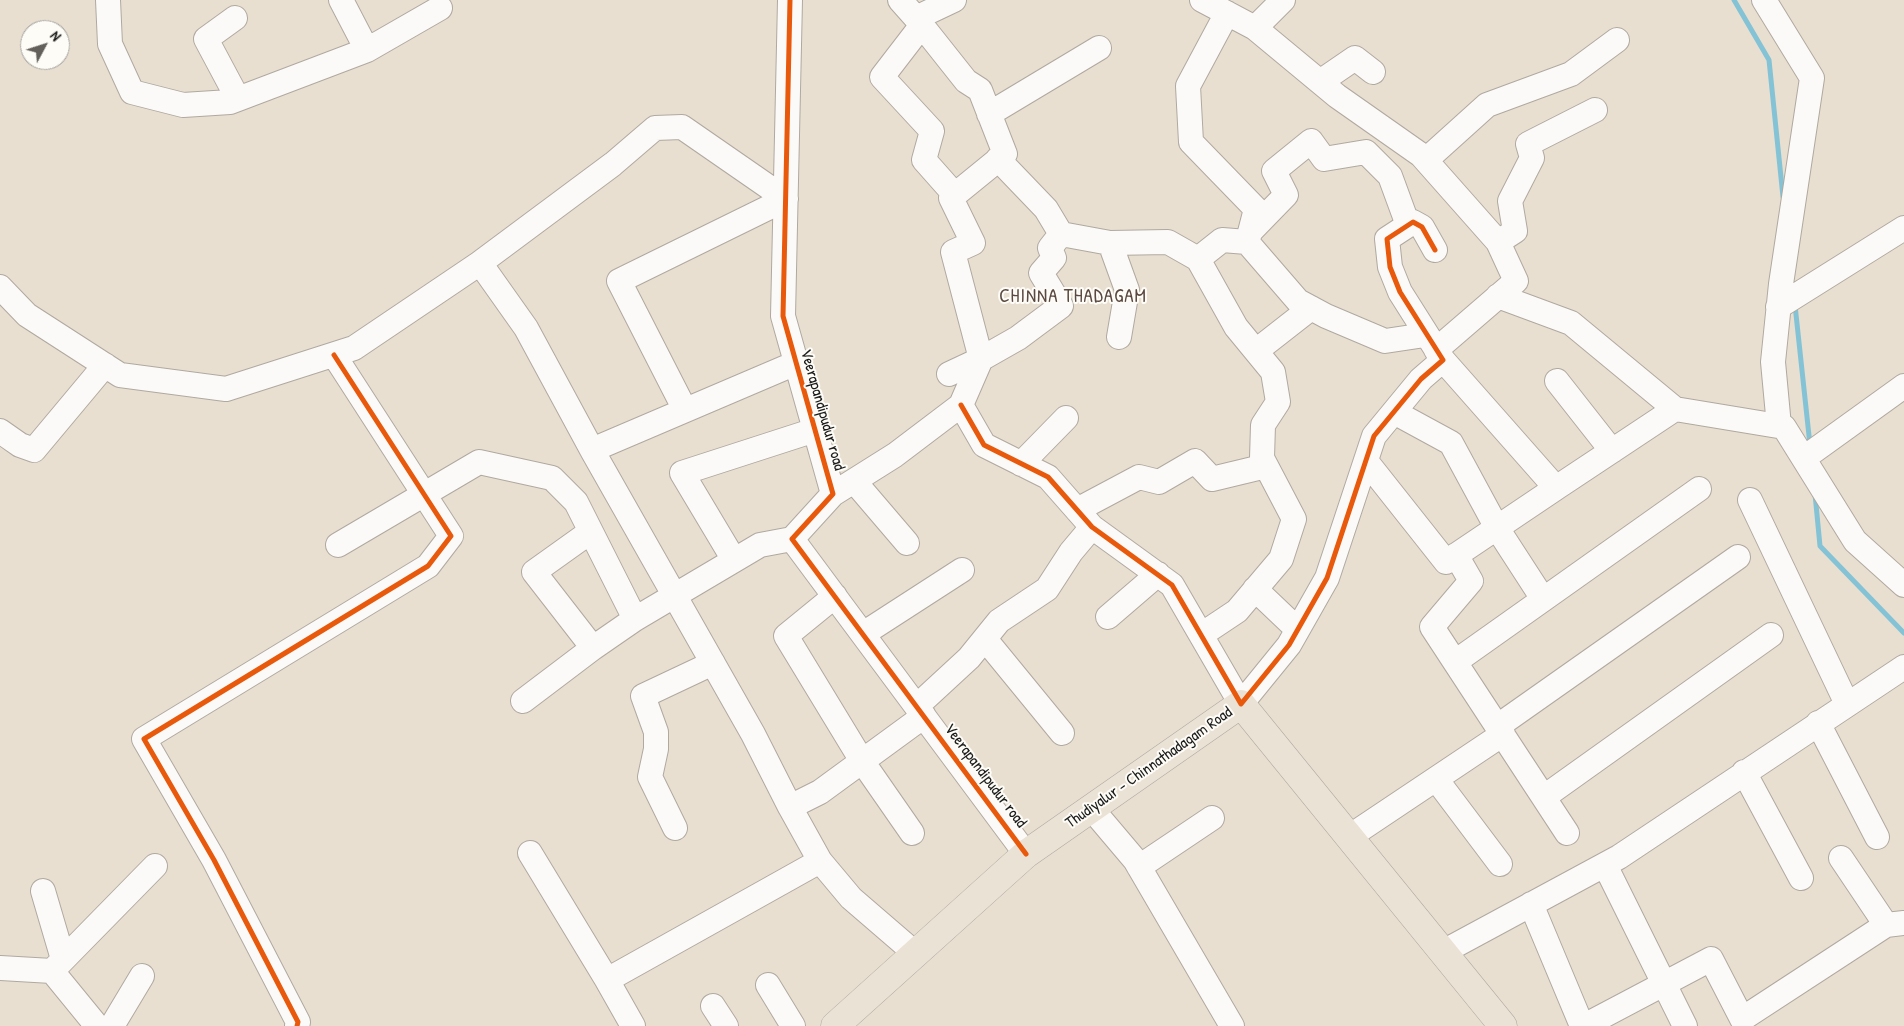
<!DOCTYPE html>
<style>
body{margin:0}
#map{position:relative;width:1904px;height:1026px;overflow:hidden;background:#e8dfd0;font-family:"Patrick Hand",sans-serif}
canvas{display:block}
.north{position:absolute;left:20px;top:20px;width:50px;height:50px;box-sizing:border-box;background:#fdfcf7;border:1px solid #a3a29f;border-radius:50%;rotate:50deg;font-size:14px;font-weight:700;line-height:20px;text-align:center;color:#1c1c1c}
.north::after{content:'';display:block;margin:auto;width:18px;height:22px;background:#63605b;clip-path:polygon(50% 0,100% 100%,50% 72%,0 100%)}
</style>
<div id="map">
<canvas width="1904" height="1026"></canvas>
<div class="north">N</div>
</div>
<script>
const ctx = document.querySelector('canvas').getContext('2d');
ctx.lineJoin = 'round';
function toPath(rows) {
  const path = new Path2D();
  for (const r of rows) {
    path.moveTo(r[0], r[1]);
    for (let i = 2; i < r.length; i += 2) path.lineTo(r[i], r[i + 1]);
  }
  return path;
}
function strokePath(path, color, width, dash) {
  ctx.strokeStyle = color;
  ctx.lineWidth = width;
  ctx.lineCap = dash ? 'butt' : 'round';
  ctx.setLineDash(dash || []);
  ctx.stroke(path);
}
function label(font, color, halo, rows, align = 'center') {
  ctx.font = font + ' "Patrick Hand",sans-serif';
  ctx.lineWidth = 4;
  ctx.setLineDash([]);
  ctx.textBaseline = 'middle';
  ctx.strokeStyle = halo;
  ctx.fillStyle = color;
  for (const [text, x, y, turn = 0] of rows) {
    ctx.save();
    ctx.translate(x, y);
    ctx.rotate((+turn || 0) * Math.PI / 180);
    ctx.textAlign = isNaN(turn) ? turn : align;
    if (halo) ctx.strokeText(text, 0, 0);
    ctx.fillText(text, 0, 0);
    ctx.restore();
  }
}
strokePath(toPath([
 [1734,0,1769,60,1783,197],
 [1795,305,1810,445],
 [1815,494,1820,546,1904,633]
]), '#84c3d5', 5);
const minor = toPath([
 [108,0,110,44,132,92,183,105,230,102,367,50],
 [341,0,367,50,440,8],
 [790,0,783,316,833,494,792,539,1026,854],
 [900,0,916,18,954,0],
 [1202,0,1255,28,1337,96,1421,155,1498,242,1516,281,1436,350],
 [1764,0,1812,78,1781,284,1773,362,1779,426],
 [1227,13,1188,86,1191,142,1256,209,1249,236],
 [235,18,206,39,238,99],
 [922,25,882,77,932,131,924,160,955,195],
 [1255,28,1283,0],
 [1320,82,1355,58,1373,72],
 [989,114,1099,48],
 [998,159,1046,209,1061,234],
 [1426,160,1487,105,1571,74,1617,40],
 [1250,232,1286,195,1274,171,1311,141,1324,159,1366,152,1390,176,1408,225],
 [1498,242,1515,231,1510,201,1532,158,1528,144,1595,110],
 [1110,243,1127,290,1119,337],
 [0,287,27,315,120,375,226,389,354,348,480,263],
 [1498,296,1571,323,1675,409],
 [1778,307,1904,228],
 [1256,351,1311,308],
 [1443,360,1556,488,1675,409,1784,427,1855,541,1904,585],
 [796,363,592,450,753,734,790,807,820,792,924,716],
 [949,374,981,359,1018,338,1061,306,1041,273,1054,258,1050,248,1061,234,1110,243,1168,242,1198,259],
 [1557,381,1612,451],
 [961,405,984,445,1048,477,1092,527,1172,585,1241,704,1289,645,1327,578,1374,436,1421,379,1443,360,1400,292,1390,267,1387,239,1413,222,1422,227,1435,250],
 [1394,412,1451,443,1497,528,1543,599],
 [0,431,20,445,34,450,105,365],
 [592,450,526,328,480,263,613,164,655,128,682,127,786,199,619,281,685,410],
 [1804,458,1904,386],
 [1366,461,1446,562,1556,488],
 [1021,464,1066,418],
 [854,481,907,543],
 [833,494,895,455,961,405,981,359,953,252,973,243,951,198,1005,154,980,90,966,81,916,18],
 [1750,500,1847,704],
 [1077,510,1139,477,1159,482,1195,461,1212,479,1266,466],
 [590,532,534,572,593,648],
 [338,545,479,462,552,478,576,502,635,619],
 [1456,555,1471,581,1432,627,1567,833],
 [734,560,682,473,815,430],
 [1255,589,1297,629],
 [835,596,786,636,862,761,912,833],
 [1108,617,1158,574],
 [863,634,962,570],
 [1201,635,1237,611,1281,559,1294,519,1262,458,1263,425,1278,402,1273,372,1236,327,1198,259,1222,240,1247,242,1298,301,1326,316,1385,341,1425,335],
 [985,639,1062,733],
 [1455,662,1699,489],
 [523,701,593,648,635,619,760,545,792,539],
 [917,706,969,658,999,621,1047,589,1071,552,1092,527],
 [1818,723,1877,837],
 [1498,726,1738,557],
 [1744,772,1801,878],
 [1436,779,1500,864],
 [1544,797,1771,635],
 [790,807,820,861,851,898,916,954],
 [1091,808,1135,860,1232,1026],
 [675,828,650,777,656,749,656,732,643,696,713,663],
 [1349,837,1503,734],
 [530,853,607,980],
 [1841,858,1886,925],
 [1605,865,1685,1026],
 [1139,867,1212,818],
 [43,891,63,959],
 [1531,904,1582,1026],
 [1443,952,1619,857,1904,667],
 [0,968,52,971,155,866],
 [52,971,97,1026],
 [768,985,793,1026],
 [713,1006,726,1026],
 [112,1026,142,976],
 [297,1026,298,1022,214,860,144,739,428,566,451,536,334,355],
 [633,1026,607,980,820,861],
 [1584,1026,1711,959,1742,1019,1886,925,1904,923]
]);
const major = toPath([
 [835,1026,1026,854,1241,704,1503,1026]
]);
strokePath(minor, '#afa9a0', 26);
strokePath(major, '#afa9a0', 29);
strokePath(minor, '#fcfaf8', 24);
strokePath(major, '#ebe2d6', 28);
strokePath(toPath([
 [790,0,783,316,833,494,792,539,1026,854],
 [961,405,984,445,1048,477,1092,527,1172,585,1241,704,1289,645,1327,578,1374,436,1421,379,1443,360,1400,292,1390,267,1387,239,1413,222,1422,227,1435,250],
 [297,1026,298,1022,214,860,144,739,428,566,451,536,334,355]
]), '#e8590c', 5);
label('16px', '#1c1c1c', '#fdfcf7', [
 ["Veerapandipudur road",822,410,74],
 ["Thudiyalur - Chinnathadagam Road",1149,768,-35],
 ["Veerapandipudur road",985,776,53]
]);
ctx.letterSpacing = '1px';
label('19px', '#5b4841', '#fdfcf7', [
 ["CHINNA THADAGAM",1073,297]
]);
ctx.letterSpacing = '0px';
</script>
